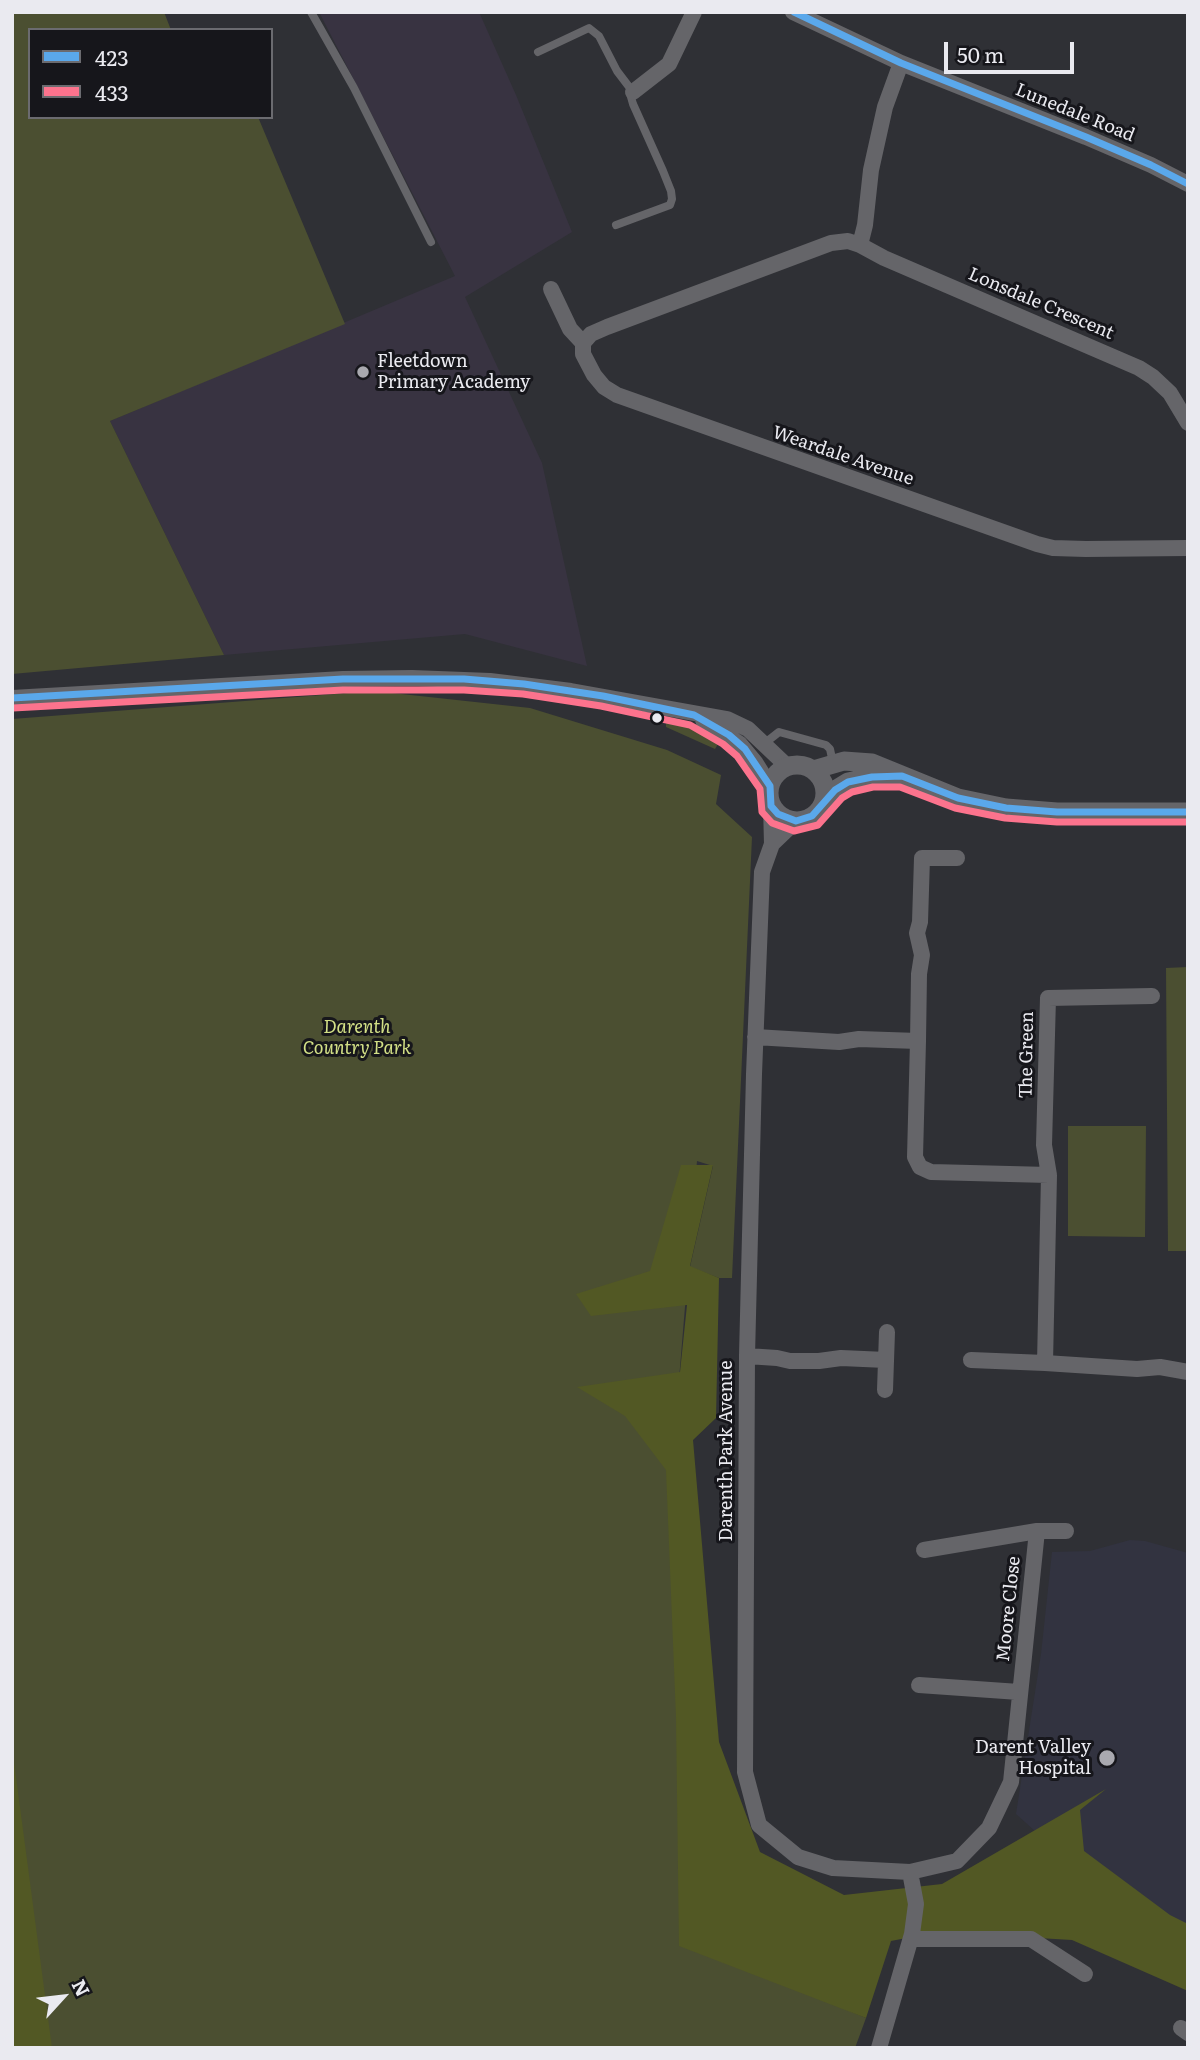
<!DOCTYPE html>
<style>
body{margin:0}
#map{position:relative;width:1200px;height:2060px;overflow:hidden;background:#2f3035;font-family:Literata,serif}
canvas{display:block}
.frame{position:absolute;inset:0;border:14px solid #eaeaf0;pointer-events:none}
.legend{position:absolute;left:28px;top:28px;width:245px;height:91px;box-sizing:border-box;background:#16161b;border:2px solid #6b6b70;margin:0;padding:9px 12px;list-style:none;font-size:21px;color:#eaeaf0}
.legend li{display:flex;align-items:center;gap:14px;height:35px}
.legend b{width:35px;border:2px solid #6b6b70}
.north{position:absolute;left:28px;top:1962px;width:70px;height:70px;-webkit-text-stroke:5px #16161b;paint-order:stroke;rotate:63deg;font-size:19px;font-weight:700;line-height:28px;text-align:center;color:#eaeaf0}
.north::after{content:'';display:block;margin:auto;width:24px;height:32px;background:#eaeaf0;clip-path:polygon(50% 0,100% 100%,50% 72%,0 100%)}
.scale{position:absolute;left:944px;top:42px;width:130px;height:32px;box-sizing:border-box;border:4px solid #eaeaf0;border-top:0;padding-left:9px;font-size:21px;line-height:24px;white-space:nowrap;color:#eaeaf0;-webkit-text-stroke:5px #16161b;paint-order:stroke}
</style>
<div id="map">
<canvas width="1200" height="2060"></canvas>
<div class="frame"></div>
<ul class="legend">
<li><b style="height:9px;background:#5aa8eb"></b>423</li>
<li><b style="height:9px;background:#fc738d"></b>433</li>
</ul>
<div class="north">N</div>
<div class="scale">50 m</div>
</div>
<script>
const ctx = document.querySelector('canvas').getContext('2d');
ctx.lineJoin = 'round';
function fill(path, color) {
  ctx.fillStyle = color;
  ctx.fill(path, 'evenodd');
}
function toPath(rows) {
  const path = new Path2D();
  for (const r of rows) {
    if (r.length === 3) {
      path.moveTo(r[0] + r[2], r[1]);
      path.arc(r[0], r[1], r[2], 0, 2 * Math.PI);
      continue;
    }
    path.moveTo(r[0], r[1]);
    for (let i = 2; i < r.length; i += 2) path.lineTo(r[i], r[i + 1]);
  }
  return path;
}
function strokePath(path, color, width, dash) {
  ctx.strokeStyle = color;
  ctx.lineWidth = width;
  ctx.lineCap = dash ? 'butt' : 'round';
  ctx.setLineDash(dash || []);
  ctx.stroke(path);
}
function label(font, color, halo, rows, align = 'center') {
  ctx.font = font + ' Literata,serif';
  ctx.lineWidth = 6;
  ctx.setLineDash([]);
  ctx.textBaseline = 'middle';
  ctx.strokeStyle = halo;
  ctx.fillStyle = color;
  for (const [text, x, y, turn = 0] of rows) {
    ctx.save();
    ctx.translate(x, y);
    ctx.rotate((+turn || 0) * Math.PI / 180);
    ctx.textAlign = isNaN(turn) ? turn : align;
    if (halo) ctx.strokeText(text, 0, 0);
    ctx.fillText(text, 0, 0);
    ctx.restore();
  }
}
fill(toPath([
 [1130,1540,1145,1541,1188,1553,1188,1968,1016,1814,1041,1654,1052,1552,1090,1551]
]), '#323340');
fill(toPath([
 [319,12,479,12,516,95,572,232,465,297,542,463,587,666,465,634,224,655,110,421,455,276]
]), '#383341');
fill(toPath([
 [12,12,164,12,171,30,30,30,30,117,258,117,345,324,110,421,224,655,12,674],
 [374,691,530,708,667,750,721,775,716,804,752,837,732,1278,719,1278,690,1267,713,1166,697,1161,675,1428,685,1940,866,2018,855,2048,12,2048,12,719],
 [666,722,702,727,721,739,715,749,666,727],
 [1188,967,1188,1251,1168,1251,1166,968],
 [1068,1126,1146,1126,1145,1237,1068,1236]
]), '#4b4f31');
fill(toPath([
 [681,1165,713,1165,690,1266,719,1278,716,1418,693,1440,719,1742,760,1852,844,1895,942,1884,1106,1789,1080,1810,1084,1851,1170,1915,1188,1924,1188,1991,1072,1940,937,1932,891,1941,866,2018,679,1946,676,1717,666,1470,625,1416,577,1387,680,1372,687,1305,591,1316,576,1294,650,1271],
 [12,1747,52,2048,12,2048]
]), '#525824');
strokePath(toPath([
 [311,12,354,88,431,242],
 [538,52,589,28,599,36,617,71,633,92,631,97,633,104,663,171,671,191,672,199,670,205,616,225],
 [765,743,779,732,826,745,830,749,833,763]
]), '#656569', 8);
strokePath(toPath([
 [793,12,901,63,1086,137,1151,165,1188,184],
 [633,92,669,64,694,12],
 [860,245,884,258,1139,368,1153,377,1170,393,1188,423],
 [551,289,570,329,583,343,583,354,594,375,604,387,617,395,1037,544,1053,548,1086,549,1188,548],
 [583,343,591,334,607,327,831,243,848,241,860,245,865,225,871,170,885,107,901,63],
 [12,698,343,679,412,678,490,681,571,691,727,719,748,729,787,766],
 [703,720,740,744,755,762,770,786],
 [771,806,772,844,762,872,754,1074,747,1356,745,1772,759,1825,798,1857,833,1868,910,1872,916,1904,912,1934,879,2048],
 [772,844,796,821],
 [755,1037,839,1042,859,1039,918,1041,915,1157,920,1167,931,1172,1049,1175,1045,1363,1137,1369,1160,1367,1188,1372],
 [918,1041,919,974,922,955,917,933,920,922,922,858,957,858],
 [1049,1175,1044,1145,1048,998,1152,996],
 [747,1356,777,1358,790,1361,819,1361,841,1358,886,1360],
 [971,1360,1045,1363],
 [885,1390,887,1332],
 [924,1550,1037,1531,1066,1531],
 [919,1685,1019,1692],
 [910,1872,957,1861,989,1828,1011,1782,1037,1531],
 [911,1939,1031,1939,1085,1974],
 [1181,2028,1188,2033]
]), '#656569', 16);
strokePath(toPath([
 [797,793,28],
 [813,770,844,761,872,763,958,798,1006,808,1057,812,1188,812],
 [821,807,835,790,848,782,872,777,895,776]
]), '#656569', 19);
strokePath(toPath([
 [794,12,901,63,1086,137,1151,165,1188,184],
 [12,698,343,679,464,679,524,684,603,696,694,715,729,735,745,749,770,786,771,806,778,814,796,821,812,816,835,790,848,782,872,777,902,776,958,798,1006,808,1057,812,1188,812]
]), '#5aa8eb', 7);
strokePath(toPath([
 [13,708,343,690,464,690,523,694,601,706,690,725,723,744,737,756,760,789,762,812,772,823,794,831,818,825,842,798,852,792,873,787,900,787,955,808,1005,818,1057,822,1188,822]
]), '#fc738d', 7);
for (const [x, y, r, color] of [
 [363,372,7,"#a9a9af"],
 [657,718,6,"#eaeaf0"],
 [1107,1758,9,"#a9a9af"]
]) {
  const dot = new Path2D();
  dot.arc(x, y, r, 0, 2 * Math.PI);
  ctx.fillStyle = color;
  ctx.fill(dot);
  strokePath(dot, '#16161b', 2.5);
}
label('18px', '#eaeaf0', '#16161b', [
 ["Lunedale Road",1075,113,22],
 ["Lonsdale Crescent",1041,304,23],
 ["Weardale Avenue",843,456,19],
 ["The Green",1027,1055,-89],
 ["Darenth Park Avenue",727,1451,-90],
 ["Moore Close",1009,1609,-84]
]);
label('18px', '#eaeaf0', '#16161b', [
 ["Fleetdown",377,362],
 ["Primary Academy",377,383],
 ["Darent Valley",1091,1748,"right"],
 ["Hospital",1091,1769,"right"]
], 'left');
label('italic 18px', '#d3e086', '#16161b', [
 ["Darenth",357,1028],
 ["Country Park",357,1049]
]);
</script>
